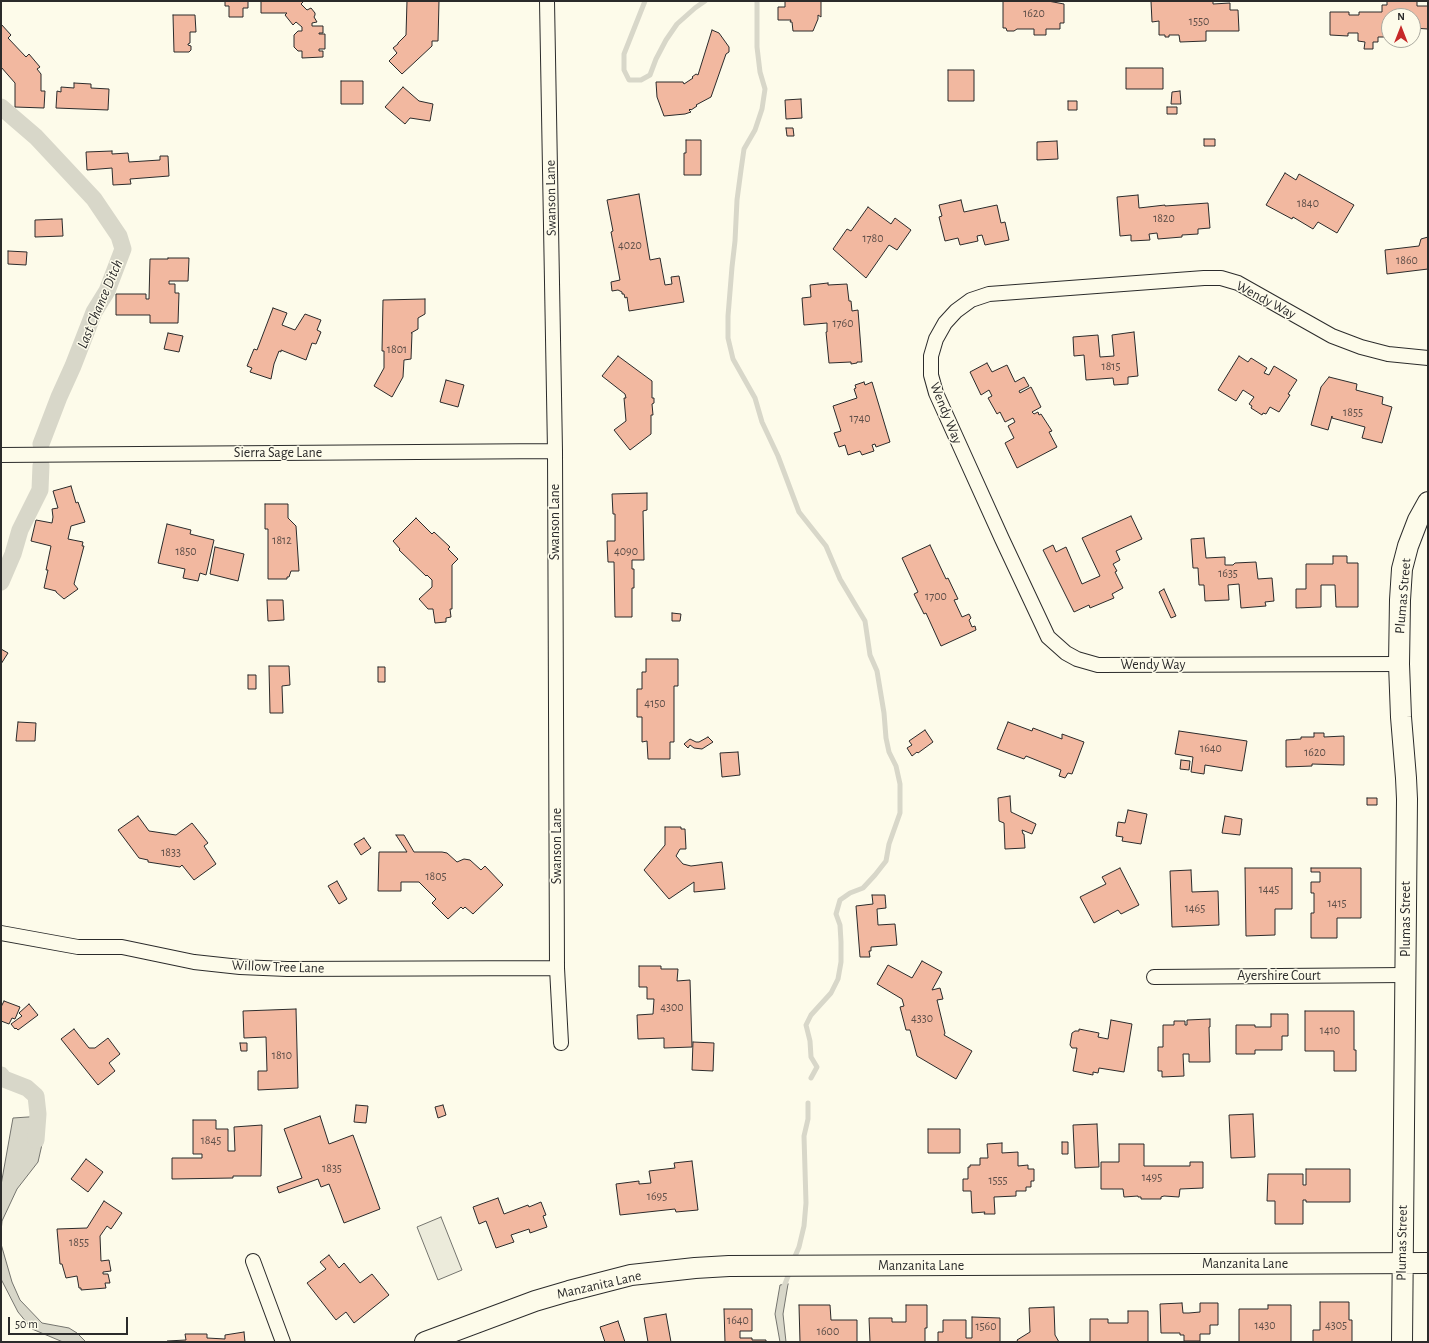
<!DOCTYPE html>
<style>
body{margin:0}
#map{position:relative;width:1429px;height:1343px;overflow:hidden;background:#fdfbea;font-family:"Alegreya Sans",sans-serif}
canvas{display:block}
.frame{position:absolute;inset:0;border:2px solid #2b2b2b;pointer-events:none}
.north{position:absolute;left:1381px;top:8px;width:40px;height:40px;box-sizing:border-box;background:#fdfbea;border:1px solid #a9a89e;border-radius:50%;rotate:0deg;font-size:11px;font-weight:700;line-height:16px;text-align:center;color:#2b2b2b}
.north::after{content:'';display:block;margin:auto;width:14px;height:18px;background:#c62828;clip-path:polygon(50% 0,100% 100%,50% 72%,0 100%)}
.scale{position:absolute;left:8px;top:1317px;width:120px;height:18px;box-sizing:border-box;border:2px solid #2b2b2b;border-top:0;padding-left:5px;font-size:12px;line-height:14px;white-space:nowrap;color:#2b2b2b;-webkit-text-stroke:3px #fdfbea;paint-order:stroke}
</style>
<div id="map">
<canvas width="1429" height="1343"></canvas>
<div class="frame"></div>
<div class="north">N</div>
<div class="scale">50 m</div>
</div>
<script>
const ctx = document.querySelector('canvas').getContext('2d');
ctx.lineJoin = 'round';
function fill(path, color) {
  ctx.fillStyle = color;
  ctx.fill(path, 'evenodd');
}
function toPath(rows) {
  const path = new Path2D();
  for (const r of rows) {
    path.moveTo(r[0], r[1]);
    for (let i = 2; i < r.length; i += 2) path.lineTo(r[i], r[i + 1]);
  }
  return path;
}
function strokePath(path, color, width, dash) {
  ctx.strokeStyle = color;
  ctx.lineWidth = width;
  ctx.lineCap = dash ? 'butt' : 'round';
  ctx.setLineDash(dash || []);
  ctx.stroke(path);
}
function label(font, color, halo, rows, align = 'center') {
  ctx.font = font + ' "Alegreya Sans",sans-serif';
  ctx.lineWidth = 3;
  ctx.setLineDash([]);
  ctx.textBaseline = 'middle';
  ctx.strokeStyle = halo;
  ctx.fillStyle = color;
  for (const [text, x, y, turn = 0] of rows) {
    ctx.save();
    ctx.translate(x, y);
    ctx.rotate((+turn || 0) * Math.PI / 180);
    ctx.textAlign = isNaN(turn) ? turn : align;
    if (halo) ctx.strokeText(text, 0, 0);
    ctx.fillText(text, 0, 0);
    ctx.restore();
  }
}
const green = toPath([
 [441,1217,462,1270,438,1280,417,1227,441,1217]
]);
fill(green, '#ecebdb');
strokePath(green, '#74746e', 1);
const water = toPath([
 [43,1116,43,1140,38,1162,17,1189,2,1221,1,1232,1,1185,13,1118,43,1116],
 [1,1244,12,1282,20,1300,42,1323,69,1328,77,1333,86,1342,63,1342,32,1329,18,1312,1,1279,1,1244],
 [788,1284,783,1314,786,1342,780,1342,775,1314,780,1285,788,1284]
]);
fill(water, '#d8d7c9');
strokePath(water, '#74746e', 1);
strokePath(toPath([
 [645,1,624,54,624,70,629,80,641,80,650,75,656,59,666,40,677,24,695,8,705,1],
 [757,1,757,47,760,72,765,89,762,109,755,130,744,149,741,170,737,200,735,241,732,267,728,316,728,338,733,359,755,398,762,422,778,456,799,512,826,546,840,579,865,621,870,655,877,671,884,713,886,738,889,752,896,766,900,784,900,813,889,844,886,861,875,875,863,888,850,893,840,900,836,914,840,925,841,942,841,962,838,979,831,993,811,1015,806,1025,810,1041,811,1057,817,1067,811,1078],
 [793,1261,799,1247,804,1226,806,1203,804,1136,808,1119,808,1103],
 [783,1289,790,1271]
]), '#d8d7c9', 5);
strokePath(toPath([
 [1,107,36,137,94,199,119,236,123,249,107,291,94,312,73,366,59,397,41,444],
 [1,582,13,554,20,530,40,490,41,465],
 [1,1075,4,1079,27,1088,36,1096,38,1114,36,1140]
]), '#d8d7c9', 17);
const building = toPath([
 [225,1,248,1,248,8,243,8,243,17,229,17,229,6,225,6,225,1],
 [261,1,302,1,303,2,301,4,307,10,311,8,315,13,315,15,314,17,317,22,312,23,312,26,323,26,323,33,319,33,319,34,325,34,325,49,319,49,319,51,323,51,323,57,302,58,302,51,298,51,294,47,294,35,298,31,302,31,302,27,296,22,293,25,285,15,287,13,261,13,261,1],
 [407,1,439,1,438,41,432,41,432,46,402,74,389,61,397,53,393,48,398,44,398,43,406,35,407,1],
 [785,1,821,1,821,17,818,15,818,19,813,31,793,31,792,22,790,22,791,20,778,20,778,7,785,7,785,1],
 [1003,1,1048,1,1064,4,1064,23,1060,23,1060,29,1046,29,1046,35,1034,35,1034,29,1017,29,1014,31,1007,31,1006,28,1003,28,1003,1],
 [1151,1,1213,1,1213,4,1230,3,1230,10,1238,10,1239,31,1206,31,1206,41,1180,42,1179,35,1169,35,1169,37,1165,37,1165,35,1159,35,1159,21,1152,22,1151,1],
 [1387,1,1417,1,1417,6,1428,6,1428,29,1413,28,1413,16,1389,16,1389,37,1378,37,1378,42,1373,42,1373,49,1364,49,1365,42,1358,41,1358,33,1348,33,1348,36,1330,35,1330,12,1349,12,1349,15,1359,15,1359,12,1382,12,1382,5,1387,5,1387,1],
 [173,15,195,15,196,32,190,32,190,43,188,44,188,45,191,46,191,50,189,52,174,52,173,15],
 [1,24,11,35,8,38,26,57,29,54,40,67,37,69,41,74,41,91,45,91,44,108,15,107,15,83,1,67,1,24],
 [712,30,719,33,729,47,729,52,726,54,711,97,696,105,697,106,691,110,690,109,689,110,691,112,685,114,664,116,657,97,656,82,683,82,684,84,693,78,692,77,696,74,698,75,712,30],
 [1126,68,1163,68,1163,89,1126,89,1126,68],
 [948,70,974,70,974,101,948,101,948,70],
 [341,81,363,81,363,104,341,104,341,81],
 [74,83,91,84,91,88,109,89,108,110,56,108,57,91,61,92,61,87,74,88,74,83],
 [403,87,419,101,433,104,430,121,410,118,405,124,385,107,403,87],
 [1180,91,1181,104,1171,104,1172,92,1180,91],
 [801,99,802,118,786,119,785,100,801,99],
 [1068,101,1077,101,1077,110,1068,110,1068,101],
 [1167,107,1177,107,1177,114,1167,114,1167,107],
 [786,128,793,128,794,136,787,136,786,128],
 [1204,139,1215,139,1215,146,1204,146,1204,139],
 [686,140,701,140,701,175,684,175,684,153,686,153,686,140],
 [1057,141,1058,159,1037,160,1037,142,1057,141],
 [112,151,112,154,128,153,129,162,160,160,160,156,168,156,169,176,130,179,131,184,113,185,112,168,87,170,86,152,112,151],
 [1285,173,1296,180,1299,174,1354,205,1337,233,1318,222,1313,229,1293,217,1292,219,1266,205,1285,173],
 [639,194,650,260,660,258,665,285,672,284,671,277,679,276,684,302,629,311,627,297,625,298,624,294,622,294,622,292,618,290,612,291,611,282,620,280,611,232,613,231,607,200,639,194],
 [1138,195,1139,208,1165,205,1165,206,1208,203,1210,228,1198,229,1198,234,1182,235,1182,237,1158,239,1157,233,1149,234,1150,240,1131,241,1131,235,1120,236,1117,197,1138,195],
 [961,200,964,212,997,205,1001,223,1005,222,1009,240,985,245,982,235,977,236,978,241,960,245,958,238,945,241,939,217,942,216,939,205,961,200],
 [868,207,891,224,895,218,911,230,897,250,889,245,866,278,833,249,847,229,851,231,868,207],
 [62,219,63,236,35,237,35,220,62,219],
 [1428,237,1428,269,1387,274,1385,250,1419,246,1421,239,1428,237],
 [8,251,27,252,26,265,8,264,8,251],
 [168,258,189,258,188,281,169,281,169,284,175,284,175,293,179,293,178,323,150,323,150,315,116,315,116,294,146,294,146,299,149,299,150,259,168,259,168,258],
 [828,283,828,285,847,284,849,301,851,301,852,311,858,310,862,362,857,362,857,363,851,364,851,362,829,363,826,332,827,332,827,323,804,325,802,298,811,297,810,285,828,283],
 [425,299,425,314,418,318,418,329,411,333,412,333,411,359,404,360,403,377,392,397,374,386,384,368,384,351,382,351,383,300,425,299],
 [273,308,287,313,282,325,295,330,305,314,321,320,317,330,321,332,316,344,312,343,306,360,281,350,281,352,279,351,274,364,271,379,250,372,252,368,247,366,254,349,257,350,273,308],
 [1134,332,1138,376,1128,377,1128,384,1114,385,1113,378,1086,380,1084,355,1074,356,1073,337,1098,335,1100,357,1114,356,1112,335,1134,332],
 [168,333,183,336,179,352,164,349,168,333],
 [618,356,652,381,652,398,654,398,654,403,652,404,653,415,651,415,651,434,630,450,614,430,626,421,624,398,626,398,625,394,602,376,618,356],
 [1239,356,1248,362,1251,358,1267,368,1264,373,1269,375,1274,366,1297,380,1288,394,1290,395,1279,412,1270,407,1266,414,1263,413,1262,415,1251,408,1252,406,1249,404,1254,397,1243,390,1236,401,1218,390,1239,356],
 [987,363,992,372,1007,365,1015,382,1024,377,1029,386,1019,391,1020,393,1031,387,1041,407,1032,412,1034,414,1038,412,1039,415,1041,414,1052,431,1049,432,1057,447,1017,468,1005,443,1014,438,1008,426,1015,422,1013,418,1005,422,1000,412,997,414,988,398,992,396,989,390,981,395,970,372,987,363],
 [1329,377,1357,384,1356,390,1383,397,1382,404,1392,407,1382,443,1362,438,1365,427,1332,418,1332,416,1328,430,1311,425,1321,387,1329,377],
 [446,380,464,385,458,407,440,402,446,380],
 [864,382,865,385,872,382,890,442,876,447,875,444,872,445,874,451,862,455,860,451,848,455,845,445,839,447,834,433,841,431,833,406,857,398,854,389,856,388,855,385,864,382],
 [71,486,76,503,78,502,85,522,71,526,68,539,83,542,82,546,84,546,74,584,78,589,64,599,56,592,56,591,44,588,48,570,46,570,51,546,31,541,36,520,52,523,53,517,52,509,58,508,53,491,71,486],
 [647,493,647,510,643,511,644,560,632,560,632,569,634,569,634,588,632,588,632,617,615,617,614,562,608,562,607,541,615,541,615,514,613,514,612,494,647,493],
 [265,504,288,504,288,518,296,526,299,571,291,571,289,577,287,577,287,579,268,579,268,529,265,529,265,504],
 [1131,516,1142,539,1116,551,1120,560,1113,564,1117,571,1115,572,1123,588,1112,594,1114,598,1090,608,1089,605,1074,612,1043,550,1053,545,1056,552,1066,547,1082,584,1100,576,1082,538,1131,516],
 [416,518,432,534,434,532,450,547,448,549,458,559,452,565,452,609,450,609,451,617,446,618,446,622,435,623,433,609,428,609,419,599,432,587,432,580,427,575,426,576,399,550,400,549,393,541,416,518],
 [167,524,191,530,190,534,214,540,206,575,200,573,198,581,183,578,185,569,158,563,167,524],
 [1204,538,1206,558,1225,557,1225,565,1233,565,1235,563,1256,562,1258,579,1272,578,1274,601,1265,602,1266,606,1241,608,1239,584,1228,585,1229,600,1205,601,1204,585,1199,585,1198,568,1193,568,1191,539,1204,538],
 [930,545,946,579,948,578,958,599,954,600,962,617,969,614,971,618,969,620,972,627,975,626,976,630,941,646,926,613,924,614,914,594,918,592,902,558,930,545],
 [215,547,244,554,238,581,210,574,215,547],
 [1333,556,1347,556,1347,563,1358,563,1358,607,1336,607,1335,585,1321,585,1321,607,1296,608,1296,589,1306,589,1306,564,1333,564,1333,556],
 [1164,589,1176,616,1171,618,1159,592,1164,589],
 [267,600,283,600,284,620,268,621,267,600],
 [672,613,681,614,680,621,672,621,672,613],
 [1,649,8,653,1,664,1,649],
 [646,659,678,659,678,686,674,686,674,742,670,742,670,759,648,759,647,741,642,742,642,717,637,717,637,689,642,689,642,672,646,672,646,659],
 [269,666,289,666,290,685,282,686,283,713,270,713,269,666],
 [378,667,385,667,385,682,378,682,378,667],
 [248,675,256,675,256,689,248,689,248,675],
 [18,722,36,723,35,741,16,741,18,722],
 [1008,722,1032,731,1033,728,1062,739,1062,734,1084,742,1072,774,1068,773,1065,778,1059,776,1061,770,1026,756,1024,759,997,749,1008,722],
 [925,730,933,742,918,753,917,752,912,756,907,748,912,745,909,741,925,730],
 [1179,731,1247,741,1242,771,1205,765,1204,774,1191,772,1193,757,1175,754,1179,731],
 [1314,733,1324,733,1324,737,1344,736,1344,765,1312,764,1312,766,1286,767,1286,740,1301,739,1301,737,1314,737,1314,733],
 [708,737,713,742,702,749,694,748,690,745,688,748,684,744,690,739,696,742,699,742,708,737],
 [738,752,740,775,722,777,720,753,738,752],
 [1181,760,1190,761,1189,770,1180,769,1181,760],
 [1010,796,1011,812,1036,824,1032,834,1022,830,1023,834,1024,834,1025,848,1005,849,1004,823,999,821,998,798,1010,796],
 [1367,798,1377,798,1377,805,1367,805,1367,798],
 [1128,810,1147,814,1141,844,1122,841,1123,837,1116,836,1118,822,1125,823,1128,810],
 [138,816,149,831,176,835,192,823,208,843,204,846,216,864,194,880,182,865,180,867,148,862,148,860,139,858,118,830,138,816],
 [1225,816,1242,819,1240,835,1222,833,1225,816],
 [665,827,681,827,681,829,685,829,686,849,680,849,676,856,683,864,691,866,722,862,725,889,694,892,694,882,669,899,644,870,665,845,665,827],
 [396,835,404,835,414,852,442,852,447,853,457,862,464,859,470,860,481,870,485,866,503,885,473,914,465,907,463,909,461,907,448,919,432,903,436,899,419,882,401,882,401,891,378,891,379,852,407,852,396,835],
 [364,838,371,848,361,855,354,844,364,838],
 [1120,868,1139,905,1121,914,1118,910,1094,923,1080,897,1106,884,1102,877,1120,868],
 [1245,868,1292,868,1292,909,1275,909,1275,935,1246,936,1245,868],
 [1311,868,1361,868,1361,918,1337,918,1337,938,1311,938,1311,913,1314,913,1314,893,1311,893,1311,882,1320,882,1320,872,1311,872,1311,868],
 [1191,870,1192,892,1218,891,1219,925,1172,927,1170,871,1191,870],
 [337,881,347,899,339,904,328,886,337,881],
 [872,895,885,895,886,908,877,909,878,925,895,924,897,945,871,947,871,951,869,951,870,957,860,957,856,906,873,904,872,895],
 [922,961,942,972,932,990,940,988,943,999,937,1000,945,1033,944,1035,972,1051,956,1079,917,1056,910,1030,906,1030,900,1007,904,1006,902,999,877,984,888,965,912,978,922,961],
 [639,966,661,966,661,969,678,969,677,981,690,980,692,1047,664,1048,664,1038,638,1039,637,1015,653,1014,654,999,647,999,647,987,639,987,639,966],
 [4,1001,20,1007,15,1019,12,1018,9,1024,1,1021,1,1007,4,1001],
 [29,1004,38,1015,18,1030,16,1028,15,1029,11,1024,22,1016,19,1013,29,1004],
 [296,1009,298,1088,258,1090,258,1071,267,1071,266,1037,244,1038,243,1011,296,1009],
 [1305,1011,1354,1011,1354,1050,1356,1050,1356,1071,1334,1071,1334,1051,1305,1051,1305,1011],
 [1271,1014,1288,1014,1288,1036,1282,1036,1282,1050,1255,1050,1255,1054,1236,1054,1236,1025,1255,1025,1255,1027,1271,1027,1271,1014],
 [1210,1019,1210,1027,1209,1027,1210,1062,1189,1062,1189,1054,1183,1054,1184,1076,1162,1077,1162,1071,1158,1071,1158,1047,1163,1047,1163,1025,1174,1025,1174,1021,1185,1021,1185,1025,1187,1025,1187,1020,1210,1019],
 [1111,1020,1132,1024,1124,1072,1099,1068,1098,1073,1093,1072,1093,1075,1073,1071,1077,1048,1072,1048,1070,1045,1072,1033,1075,1031,1079,1031,1079,1029,1099,1033,1098,1037,1108,1039,1111,1020],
 [74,1029,89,1048,95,1048,108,1038,120,1054,109,1063,115,1071,98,1085,61,1039,74,1029],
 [693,1042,714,1043,713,1071,692,1070,693,1042],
 [240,1043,247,1043,247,1051,241,1051,240,1043],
 [356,1105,368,1106,366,1123,354,1122,356,1105],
 [443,1105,446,1115,438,1118,435,1107,443,1105],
 [1253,1114,1255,1157,1231,1158,1229,1115,1253,1114],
 [320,1116,329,1144,353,1135,380,1209,344,1223,329,1184,321,1187,318,1179,279,1193,277,1187,302,1178,284,1129,320,1116],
 [193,1120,216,1120,216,1129,228,1129,228,1151,235,1151,234,1127,262,1125,261,1176,233,1176,233,1178,172,1179,172,1158,202,1158,202,1154,193,1154,193,1120],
 [1097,1124,1099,1167,1075,1168,1073,1125,1097,1124],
 [928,1129,960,1129,960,1153,928,1153,928,1129],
 [1062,1142,1068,1142,1068,1154,1062,1154,1062,1142],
 [1002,1143,1002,1153,1018,1152,1018,1166,1028,1165,1028,1169,1034,1169,1034,1181,1031,1181,1031,1187,1026,1187,1026,1191,1016,1191,1016,1196,994,1197,995,1214,984,1214,985,1212,972,1213,971,1191,963,1191,963,1179,968,1179,968,1167,970,1167,970,1165,980,1165,980,1158,988,1158,987,1144,1002,1143],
 [1119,1144,1144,1144,1144,1166,1190,1166,1190,1162,1203,1162,1203,1188,1180,1189,1179,1197,1164,1196,1161,1197,1161,1199,1141,1199,1141,1197,1138,1197,1138,1196,1124,1197,1123,1189,1101,1189,1101,1162,1119,1162,1119,1144],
 [86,1159,103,1172,88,1192,71,1179,86,1159],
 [692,1161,698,1210,676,1212,675,1209,620,1215,616,1184,639,1181,639,1184,651,1183,649,1171,675,1168,674,1163,692,1161],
 [1306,1169,1350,1169,1350,1202,1306,1202,1306,1200,1303,1200,1303,1224,1275,1224,1275,1201,1267,1201,1268,1174,1303,1174,1303,1185,1306,1185,1306,1169],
 [498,1198,504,1214,528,1205,529,1207,541,1202,546,1215,543,1216,547,1227,530,1233,529,1229,511,1235,514,1242,496,1248,486,1221,479,1224,473,1207,498,1198],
 [104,1201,122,1213,111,1229,107,1226,100,1236,101,1261,109,1260,111,1271,103,1272,103,1274,108,1274,110,1283,105,1283,106,1288,81,1290,81,1288,79,1288,77,1276,66,1278,62,1264,60,1264,57,1229,87,1228,104,1201],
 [329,1255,339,1268,344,1263,360,1283,372,1274,389,1295,354,1323,346,1312,336,1320,307,1283,326,1269,320,1262,329,1255],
 [1320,1302,1349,1302,1349,1320,1352,1320,1352,1342,1313,1342,1313,1330,1320,1330,1320,1302],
 [1182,1303,1183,1313,1189,1313,1200,1312,1200,1303,1218,1303,1218,1325,1210,1325,1210,1334,1200,1334,1200,1341,1184,1341,1184,1335,1180,1335,1180,1333,1161,1333,1160,1304,1182,1303],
 [799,1305,830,1305,831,1320,857,1320,857,1342,800,1342,799,1305],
 [906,1305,927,1305,927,1328,925,1328,925,1342,870,1342,869,1318,892,1318,892,1322,906,1322,906,1305],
 [1268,1305,1291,1305,1291,1342,1239,1342,1239,1309,1268,1309,1268,1305],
 [1054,1307,1055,1335,1059,1342,1018,1342,1017,1340,1030,1332,1029,1308,1054,1307],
 [724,1309,752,1309,752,1331,740,1331,740,1338,752,1338,752,1340,766,1340,766,1342,725,1342,724,1309],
 [1128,1311,1148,1311,1148,1342,1090,1342,1090,1319,1108,1319,1108,1323,1128,1323,1128,1311],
 [666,1314,671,1342,648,1342,644,1318,666,1314],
 [972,1317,1000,1318,1000,1342,938,1342,938,1332,943,1332,943,1320,966,1320,966,1338,972,1338,972,1317],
 [618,1321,625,1342,605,1342,600,1327,618,1321],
 [244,1332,245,1342,167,1342,167,1341,186,1340,185,1334,207,1334,207,1338,225,1339,225,1335,244,1332]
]);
fill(building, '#f2b8a0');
strokePath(building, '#2b2b2b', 1);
const street = toPath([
 [547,1,555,451,557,968,561,1043],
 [1,455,555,451],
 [1399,664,1098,665,1077,659,1066,653,1048,637,1002,539,936,393,931,375,931,356,936,339,945,323,956,311,971,300,989,294,1204,278,1221,278,1238,283,1332,336,1361,347,1388,354,1428,358],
 [1,933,78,947,122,947,194,962,240,967,287,969,557,968],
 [1154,977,1405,975],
 [253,1261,283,1342]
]);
const secondary = toPath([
 [425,1342,535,1301,569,1291,631,1275,695,1268,729,1266,1428,1263],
 [1402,1342,1407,799,1406,778,1401,717,1399,664,1400,600,1402,569,1408,546,1418,520,1428,502]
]);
strokePath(street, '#2b2b2b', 16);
strokePath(secondary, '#2b2b2b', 22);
strokePath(street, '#fdfbea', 14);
strokePath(secondary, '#fdfbea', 20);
label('12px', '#5d4e48', null, [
 ["1620",1034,13],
 ["1550",1199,21],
 ["1840",1308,203],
 ["1820",1164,218],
 ["1780",873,238],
 ["4020",630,245],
 ["1860",1407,260],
 ["1760",843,323],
 ["1801",397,349],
 ["1815",1111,366],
 ["1855",1353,412],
 ["1740",860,418],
 ["1812",282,540],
 ["1850",186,551],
 ["4090",626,551],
 ["1635",1228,573],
 ["1700",936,596],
 ["4150",655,703],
 ["1640",1211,748],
 ["1620",1315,752],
 ["1833",171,852],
 ["1805",436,876],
 ["1445",1269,889],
 ["1415",1337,903],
 ["1465",1195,908],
 ["4300",672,1007],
 ["4330",922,1018],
 ["1410",1330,1030],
 ["1810",282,1055],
 ["1845",211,1140],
 ["1835",332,1168],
 ["1495",1152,1177],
 ["1555",998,1180],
 ["1695",657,1196],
 ["1855",79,1242],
 ["1640",738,1320],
 ["1430",1265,1325],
 ["4305",1336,1325],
 ["1560",986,1326],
 ["1600",828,1331]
]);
label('14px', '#2b2b2b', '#fdfbea', [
 ["Swanson Lane",551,198,-91],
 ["Wendy Way",1266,300,28],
 ["Wendy Way",946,413,68],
 ["Sierra Sage Lane",278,453],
 ["Swanson Lane",555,522,-90],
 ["Plumas Street",1403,596,-85],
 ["Wendy Way",1153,665],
 ["Swanson Lane",557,846,-90],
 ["Plumas Street",1406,919,-90],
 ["Willow Tree Lane",278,967,2],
 ["Ayershire Court",1279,976],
 ["Plumas Street",1402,1243,-89],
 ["Manzanita Lane",1245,1264],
 ["Manzanita Lane",921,1266],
 ["Manzanita Lane",599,1285,-13]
]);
label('italic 15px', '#2b2b2b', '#fdfbea', [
 ["Last Chance Ditch",100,304,-67]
]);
</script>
